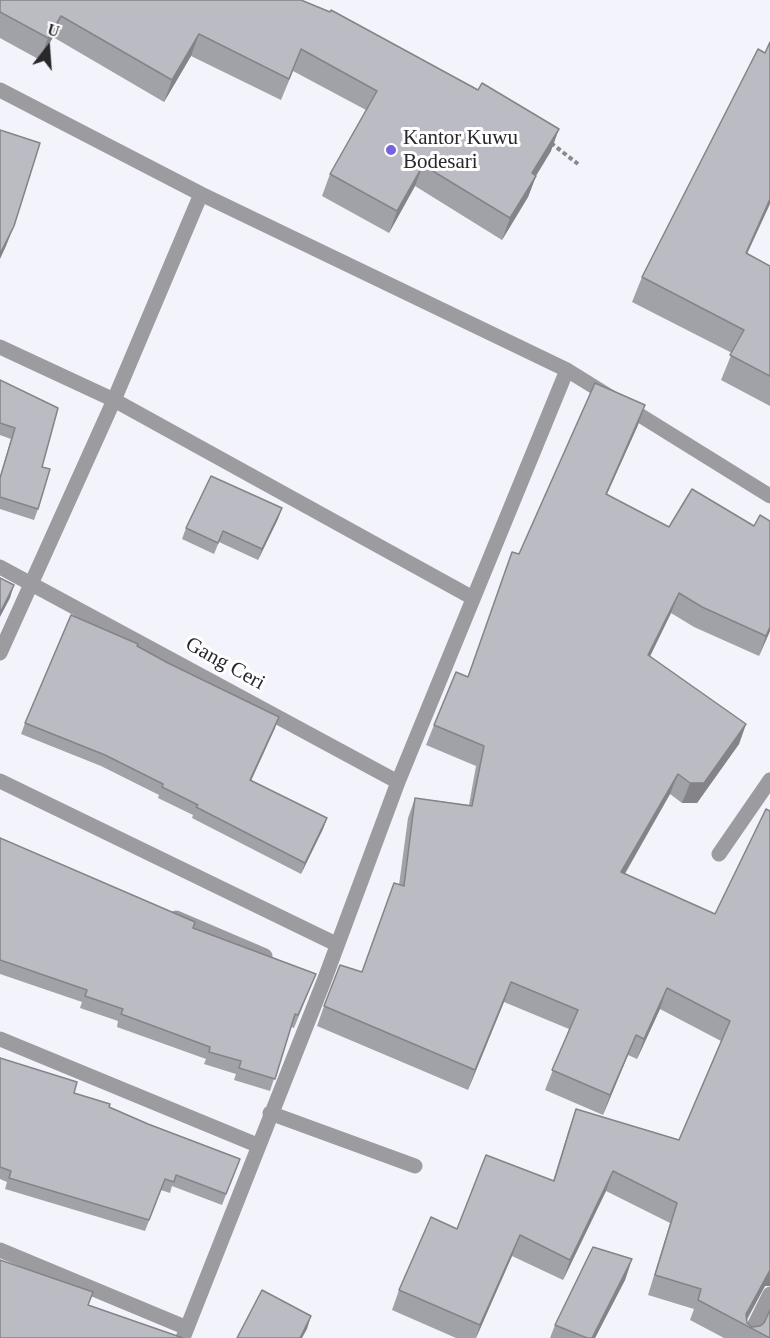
<!DOCTYPE html>
<style>
body{margin:0}
#map{position:relative;width:770px;height:1338px;overflow:hidden;background:#f3f3fc;font-family:Georgia,serif}
canvas{display:block}
.north{position:absolute;left:18px;top:18px;width:60px;height:60px;-webkit-text-stroke:4px #fff;paint-order:stroke;rotate:17deg;font-size:16px;font-weight:700;line-height:24px;text-align:center;color:#28282b}
.north::after{content:'';display:block;margin:auto;width:21px;height:27px;background:#28282b;clip-path:polygon(50% 0,100% 100%,50% 72%,0 100%)}
</style>
<div id="map">
<canvas width="770" height="1338"></canvas>
<div class="north">U</div>
</div>
<script>
const ctx = document.querySelector('canvas').getContext('2d');
ctx.lineJoin = 'round';
function toPath(rows) {
  const path = new Path2D();
  for (const r of rows) {
    path.moveTo(r[0], r[1]);
    for (let i = 2; i < r.length; i += 2) path.lineTo(r[i], r[i + 1]);
  }
  return path;
}
function strokePath(path, color, width, dash) {
  ctx.strokeStyle = color;
  ctx.lineWidth = width;
  ctx.lineCap = dash ? 'butt' : 'round';
  ctx.setLineDash(dash || []);
  ctx.stroke(path);
}
function fill(path, color) {
  ctx.fillStyle = color;
  ctx.fill(path, 'evenodd');
}
function label(font, color, halo, rows, align = 'center') {
  ctx.font = font + ' Georgia,serif';
  ctx.lineWidth = 6;
  ctx.setLineDash([]);
  ctx.textBaseline = 'middle';
  ctx.strokeStyle = halo;
  ctx.fillStyle = color;
  for (const [text, x, y, turn = 0] of rows) {
    ctx.save();
    ctx.translate(x, y);
    ctx.rotate((+turn || 0) * Math.PI / 180);
    ctx.textAlign = isNaN(turn) ? turn : align;
    if (halo) ctx.strokeText(text, 0, 0);
    ctx.fillText(text, 0, 0);
    ctx.restore();
  }
}
strokePath(toPath([
 [551,143,578,164]
]), '#88888e', 4, [4.5, 3]);
strokePath(toPath([
 [0,90,201,194,567,370,770,496],
 [0,347,114,400,473,598],
 [0,567,398,782],
 [0,653,114,400,201,194],
 [0,781,336,944],
 [719,854,770,780],
 [176,918,265,956],
 [0,1039,257,1145],
 [270,1113,415,1166],
 [0,1250,187,1328],
 [183,1338,324,981,398,782,567,370],
 [748,1338,770,1294]
]), '#9c9ca0', 15);
fill(toPath([
 [0,0,301,0,551,151,536,176,528,197,502,240,415,186,389,233,322,196,330,174,366,110,293,71,281,100,191,56,164,102,53,37,40,60,0,38],
 [747,254,770,266,770,406,721,380,732,353,632,302,642,277],
 [0,380,42,467,38,509,34,520,0,509,0,476,11,439,0,435],
 [638,425,607,494,770,631,759,656,694,627,671,613,650,656,746,724,739,744,697,803,682,803,670,794,625,874,715,914,770,1286,765,1286,747,1320,747,1323,752,1327,770,1338,724,1338,690,1320,694,1309,648,1295,670,1223,606,1191,563,1280,512,1256,476,1338,456,1338,392,1310,399,1290,457,1229,553,1181,569,1129,576,1109,679,1140,721,1041,660,1009,637,1059,628,1055,603,1115,545,1090,569,1029,504,1002,468,1090,317,1026,324,1006,362,972,399,885,408,818,415,798,469,805,476,766,426,745,434,725,468,677,519,554],
 [282,508,278,519,258,560,219,542,214,554,182,539,186,528],
 [137,646,275,728,251,781,327,818,323,829,301,874,192,818,193,815,158,798,159,795,101,766,21,734,25,723],
 [0,838,193,928,311,986,294,1028,291,1027,270,1091,234,1080,236,1074,204,1064,206,1059,117,1027,118,1021,80,1008,82,1002,0,974],
 [0,1058,74,1093,148,1124,240,1159,222,1205,172,1186,170,1193,161,1190,145,1231,5,1189,7,1182,0,1179],
 [632,1259,625,1280,595,1338,550,1338,555,1325]
]), '#a1a1a8');
fill(toPath([
 [61,16,53,37,40,60,48,38],
 [199,34,191,56,164,102,172,80],
 [559,129,551,151,524,195,532,173],
 [423,165,415,186,389,233,397,211],
 [536,176,528,197,502,240,510,218],
 [770,199,770,204,736,278,746,253],
 [14,226,6,246,0,259,0,254],
 [645,405,638,425,598,514,606,494],
 [282,508,278,519,258,560,262,549],
 [14,585,10,598,0,617,0,613],
 [679,593,671,613,641,675,648,655],
 [770,627,770,631,759,656,766,636],
 [279,717,275,728,246,791,250,780],
 [746,724,739,744,697,803,682,803,690,783],
 [678,774,670,794,614,892,621,872],
 [327,818,323,829,301,874,305,863],
 [511,982,504,1002,468,1090,475,1070],
 [667,988,660,1009,637,1059,644,1039],
 [636,1035,628,1055,603,1115,610,1095],
 [613,1171,606,1191,563,1280,570,1260],
 [520,1235,512,1256,476,1338,480,1325],
 [632,1259,625,1280,595,1338,592,1338],
 [770,1270,770,1286,765,1286,744,1324,746,1314],
 [311,1316,307,1329,302,1338,300,1338]
]), '#838388');
const building = toPath([
 [0,0,301,0,330,12,331,10,478,90,482,83,559,129,532,173,536,176,510,218,423,165,397,211,330,174,377,91,301,49,289,79,199,34,172,80,61,16,48,38,0,12,0,0],
 [770,42,770,199,746,253,770,266,770,376,730,355,744,330,642,277,758,49,765,53,770,42],
 [0,130,40,143,14,226,0,254,0,130],
 [0,380,58,408,42,467,50,469,38,509,0,497,0,478,15,428,0,423,0,380],
 [595,383,645,405,606,494,669,527,692,489,754,526,760,515,770,521,770,627,766,636,702,607,679,593,648,655,746,724,704,783,690,783,678,774,621,872,715,914,766,809,770,811,770,1270,746,1314,747,1323,752,1327,760,1326,764,1323,770,1310,770,1338,698,1300,701,1289,655,1275,677,1203,613,1171,570,1260,520,1235,480,1325,399,1290,431,1217,457,1229,486,1155,554,1181,576,1109,679,1140,730,1021,667,988,644,1039,636,1035,610,1095,552,1070,578,1010,511,982,475,1070,324,1006,340,965,362,972,394,883,404,886,415,798,472,806,484,746,434,725,456,672,468,677,512,552,519,554,595,383],
 [211,476,282,508,262,549,223,531,218,543,186,528,211,476],
 [0,578,14,585,0,613,0,578],
 [71,615,138,644,137,646,168,663,279,717,250,780,327,818,305,863,196,807,198,805,162,787,163,784,105,755,25,723,71,615],
 [0,838,195,922,193,928,316,974,298,1015,295,1014,275,1079,239,1068,241,1061,209,1052,210,1047,121,1014,123,1009,85,996,87,990,0,960,0,838],
 [0,1058,77,1082,74,1093,110,1104,109,1107,148,1124,240,1159,226,1194,176,1175,174,1182,165,1179,149,1220,9,1178,11,1171,0,1167,0,1058],
 [593,1247,632,1259,592,1338,587,1338,555,1325,593,1247],
 [0,1260,93,1292,88,1305,183,1338,0,1338,0,1260],
 [262,1290,311,1316,300,1338,237,1338,262,1290]
]);
fill(building, '#bbbbc3');
strokePath(building, '#838388', 1.5);
for (const [x, y, r, color] of [
 [391,150,6,"#7762dc"]
]) {
  const dot = new Path2D();
  dot.arc(x, y, r, 0, 2 * Math.PI);
  ctx.fillStyle = color;
  ctx.fill(dot);
  strokePath(dot, '#fff', 2);
}
label('21px', '#28282b', '#fff', [
 ["Kantor Kuwu",403,138],
 ["Bodesari",403,162]
], 'left');
label('21px', '#28282b', '#fff', [
 ["Gang Ceri",225,664,29]
]);
</script>
